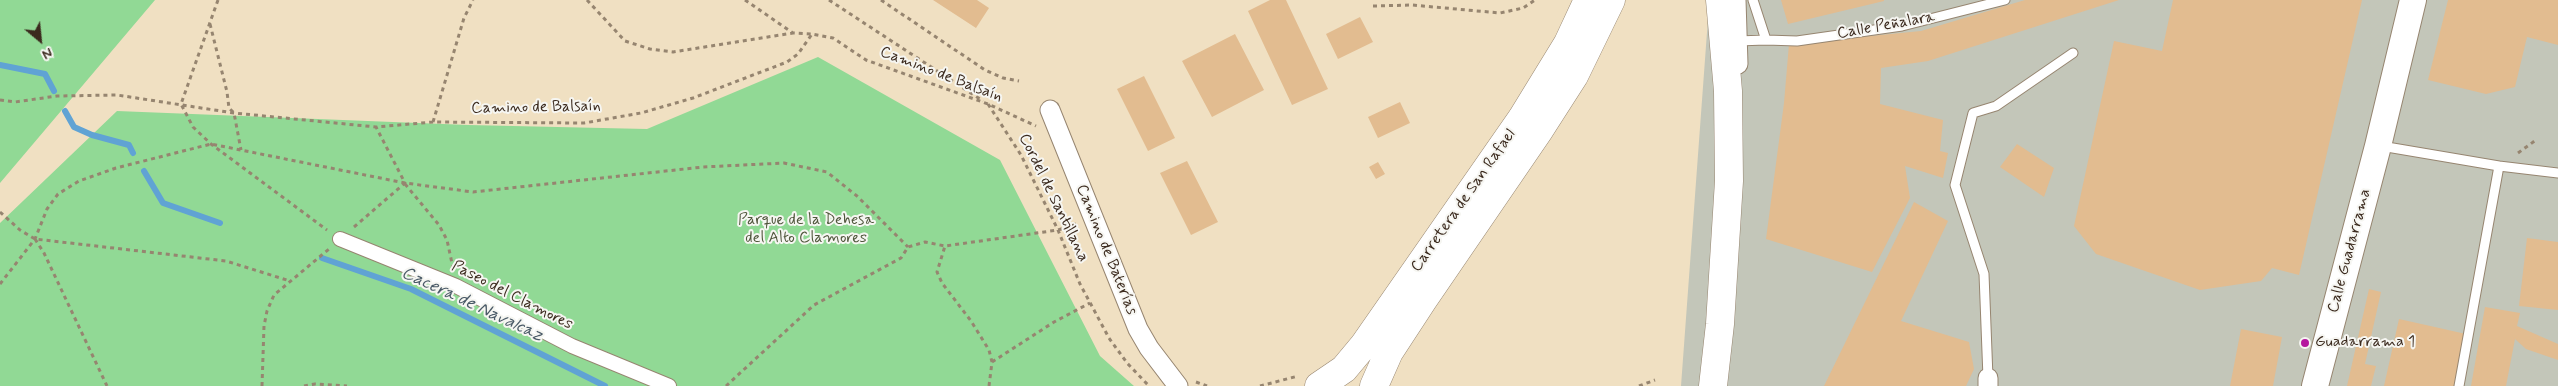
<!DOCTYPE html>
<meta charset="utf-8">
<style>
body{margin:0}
#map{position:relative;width:2558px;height:386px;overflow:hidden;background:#f0e0c2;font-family:Mynerve,sans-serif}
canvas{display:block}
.north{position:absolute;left:15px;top:15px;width:50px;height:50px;-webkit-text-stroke:4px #f6f6f2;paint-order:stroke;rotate:152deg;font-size:14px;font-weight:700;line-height:20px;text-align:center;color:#3b2a1e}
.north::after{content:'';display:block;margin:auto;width:18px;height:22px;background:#3b2a1e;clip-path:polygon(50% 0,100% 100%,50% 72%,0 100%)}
</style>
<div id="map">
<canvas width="2558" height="386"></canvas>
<div class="north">N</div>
</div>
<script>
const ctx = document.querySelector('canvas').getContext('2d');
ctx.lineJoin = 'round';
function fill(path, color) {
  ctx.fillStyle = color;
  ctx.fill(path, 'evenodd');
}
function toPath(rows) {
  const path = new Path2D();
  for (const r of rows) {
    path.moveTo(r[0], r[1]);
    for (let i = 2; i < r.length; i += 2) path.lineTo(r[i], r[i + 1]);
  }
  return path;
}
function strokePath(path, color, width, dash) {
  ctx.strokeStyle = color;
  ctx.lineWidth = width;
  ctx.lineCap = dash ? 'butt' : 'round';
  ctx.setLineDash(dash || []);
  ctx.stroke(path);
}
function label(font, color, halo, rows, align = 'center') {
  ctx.font = font + ' Mynerve,sans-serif';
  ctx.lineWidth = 4;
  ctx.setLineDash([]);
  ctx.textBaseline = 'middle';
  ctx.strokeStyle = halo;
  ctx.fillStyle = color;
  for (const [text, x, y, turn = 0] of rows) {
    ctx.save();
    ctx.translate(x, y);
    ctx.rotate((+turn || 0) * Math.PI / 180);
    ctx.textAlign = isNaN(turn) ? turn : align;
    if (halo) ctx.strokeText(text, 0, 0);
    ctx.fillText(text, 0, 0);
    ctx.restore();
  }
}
fill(toPath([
 [1708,0,2558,0,2558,386,1681,386,1709,5]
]), '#c3c6b9');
fill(toPath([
 [0,0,155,0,0,183],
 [818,57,1000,160,1100,356,1134,386,0,386,0,223,117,111,468,125,647,129]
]), '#91d995');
strokePath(toPath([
 [0,65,45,74,54,91],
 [65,111,74,127,92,135,129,145,133,153],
 [144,171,163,203,220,223],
 [322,258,411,289,605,386]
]), '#60a3d4', 6);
fill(toPath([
 [933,0,977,0,989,8,976,28],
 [1270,0,1286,0,1328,89,1292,105,1248,11],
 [1781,0,1884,0,1884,1,1788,24],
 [2025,0,2119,0,1928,61,1881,68,1880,104,1943,120,1940,151,1948,153,1943,178,1905,166,1910,198,1872,272,1766,239,1784,103,1789,44,1921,31],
 [2173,0,2362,0,2299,275,2272,268,2261,281,2200,290,2096,254,2074,226,2114,41,2162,51],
 [2448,0,2558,0,2558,45,2527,37,2515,87,2486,94,2428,80],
 [1360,17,1373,42,1338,59,1326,34],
 [1235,34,1264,90,1212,117,1182,61],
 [1144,76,1175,138,1148,151,1117,89],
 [1400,102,1410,123,1378,138,1368,117],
 [2017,144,2054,168,2044,197,2000,167],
 [1187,161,1218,222,1191,235,1160,173],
 [1378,162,1385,174,1376,179,1369,167],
 [1914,202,1948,221,1901,321,1969,342,1974,369,1966,386,1824,386],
 [2527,238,2558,242,2558,310,2519,306],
 [2369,289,2381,292,2365,364,2376,366,2371,386,2347,386],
 [2485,307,2520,313,2517,326,2558,344,2558,360,2526,349,2515,339,2506,386,2471,386],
 [2399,319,2466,334,2454,386,2384,386],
 [2241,329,2282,337,2273,386,2230,386]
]), '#e2bc90');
const service = toPath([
 [1766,40,1797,41,1902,26,2005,0],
 [1737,41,1766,40,1753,0],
 [2381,146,2499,166,2459,386],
 [2499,166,2558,173],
 [1988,378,1984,274,1955,185,1973,113,1996,106,2073,53]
]);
const pedestrian = toPath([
 [340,239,456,286,572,346,669,386]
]);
const minor = toPath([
 [1736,0,1738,64],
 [1050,110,1138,329,1149,348,1178,386],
 [1988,378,1988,386]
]);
const secondary = toPath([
 [2315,386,2378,146,2413,0]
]);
const primary = toPath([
 [1319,386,1344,369,1364,345,1522,118,1568,43,1588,0],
 [1374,386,1389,352,1423,300,1540,129,1574,76,1611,0],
 [1713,386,1720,324,1729,181,1728,91,1720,0]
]);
strokePath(service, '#968570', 11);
strokePath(pedestrian, '#968570', 16);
strokePath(minor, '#968570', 21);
strokePath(secondary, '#968570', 28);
strokePath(primary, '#968570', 29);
strokePath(toPath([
 [218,0,181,104,193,127,211,144,327,230],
 [587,0,625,41,650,49,673,52,793,33],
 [745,0,793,33,811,34],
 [829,0,983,101],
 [881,0,985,70,1003,78,1019,81],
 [1373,6,1412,5,1500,13,1523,8,1535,0],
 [210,24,227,92,229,108,234,113,241,150],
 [0,100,15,102,57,96,117,95,234,113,376,127,433,122,584,123,641,113,693,98,787,62,798,54,812,34,833,38,866,60,988,104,1036,126],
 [988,104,1021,155,1058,230,1080,284,1109,338,1127,363,1149,386],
 [433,122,464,18,473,0],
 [2518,153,2536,140],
 [405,184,439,225,447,240,453,268],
 [0,212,20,230,35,239,226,261,290,281],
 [354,227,405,183,376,127],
 [35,239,44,253,107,386],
 [0,284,35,239,47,209,58,194,79,181,116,168,211,144,405,183,473,192,703,167,784,163,827,172,857,196,908,247],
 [992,362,1054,322,1090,303],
 [1196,382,1207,386],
 [262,386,264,326,267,311,274,295,329,249],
 [304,386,315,384,347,386],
 [726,386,814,305,901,258,908,247,925,242,945,246],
 [989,386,992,362,989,350,971,321,942,283,937,272,945,246,1058,230,1076,224],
 [1260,386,1298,376],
 [1639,386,1655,380]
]), '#968570', 3, [4, 4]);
strokePath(service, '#fff', 9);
strokePath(pedestrian, '#fff', 14);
strokePath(minor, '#fff', 19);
strokePath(secondary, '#fff', 26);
strokePath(primary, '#fff', 28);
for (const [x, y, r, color] of [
 [2305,343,5,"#b5179e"]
]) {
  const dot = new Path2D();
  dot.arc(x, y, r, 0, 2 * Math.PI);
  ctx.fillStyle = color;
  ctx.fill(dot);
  strokePath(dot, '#f6f6f2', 2);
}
label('16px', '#3b2a1e', '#f6f6f2', [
 ["Calle Peñalara",1886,26,-10],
 ["Camino de Balsaín",941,75,21],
 ["Camino de Balsaín",536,108,-1],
 ["Cordel de Santillana",1053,198,64],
 ["Carretera de San Rafael",1464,201,-55],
 ["Camino de Baterías",1106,250,68],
 ["Calle Guadarrama",2350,251,-75],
 ["Paseo del Clamores",512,296,27]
]);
label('16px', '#50563c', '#f6f6f2', [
 ["Parque de la Dehesa",806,221],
 ["del Alto Clamores",806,239]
]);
label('16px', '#3b2a1e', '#f6f6f2', [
 ["Guadarrama 1",2315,343]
], 'left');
label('italic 18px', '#4a5a67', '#f6f6f2', [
 ["Cacera de Navalcaz",472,305,25]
]);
</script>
